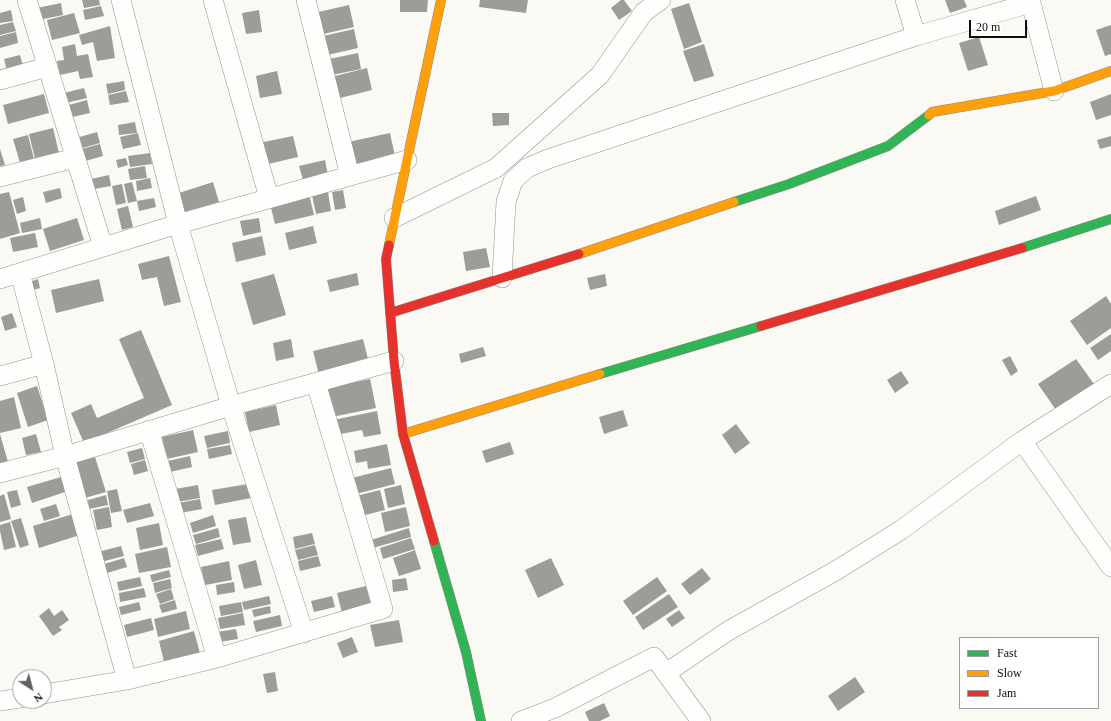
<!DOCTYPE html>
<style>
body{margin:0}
#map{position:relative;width:1111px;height:721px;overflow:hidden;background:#faf9f3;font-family:Georgia,serif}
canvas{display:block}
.legend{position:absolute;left:959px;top:637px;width:140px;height:72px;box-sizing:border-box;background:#fff;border:1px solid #9e9e9e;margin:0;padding:5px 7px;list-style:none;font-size:12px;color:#0d0d0d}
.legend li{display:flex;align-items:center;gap:8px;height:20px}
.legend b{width:20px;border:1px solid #9e9e9e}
.north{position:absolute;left:12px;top:669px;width:40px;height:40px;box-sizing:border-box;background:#fff;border:1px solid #9e9e9e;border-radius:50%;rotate:144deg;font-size:11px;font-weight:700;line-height:16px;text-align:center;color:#0d0d0d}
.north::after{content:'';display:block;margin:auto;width:14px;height:18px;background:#60605e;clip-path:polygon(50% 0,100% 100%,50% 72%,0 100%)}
.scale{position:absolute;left:969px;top:20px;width:58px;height:18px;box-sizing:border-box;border:2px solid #0d0d0d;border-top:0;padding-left:5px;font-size:12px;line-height:14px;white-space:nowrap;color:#0d0d0d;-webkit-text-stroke:3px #fff;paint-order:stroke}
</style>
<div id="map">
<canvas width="1111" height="721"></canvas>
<ul class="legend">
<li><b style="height:5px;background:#30b455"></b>Fast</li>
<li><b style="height:5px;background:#ff9f0a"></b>Slow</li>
<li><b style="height:5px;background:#e5322d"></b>Jam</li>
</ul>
<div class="north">N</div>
<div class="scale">20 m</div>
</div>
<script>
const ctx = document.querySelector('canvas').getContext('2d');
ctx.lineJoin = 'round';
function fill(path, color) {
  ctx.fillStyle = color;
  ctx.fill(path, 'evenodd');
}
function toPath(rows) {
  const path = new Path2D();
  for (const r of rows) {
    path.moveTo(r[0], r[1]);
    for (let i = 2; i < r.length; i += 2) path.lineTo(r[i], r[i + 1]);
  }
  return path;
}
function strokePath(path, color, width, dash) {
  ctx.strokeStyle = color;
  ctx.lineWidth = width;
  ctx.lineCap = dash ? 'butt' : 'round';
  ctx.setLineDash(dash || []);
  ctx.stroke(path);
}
fill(toPath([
 [82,0,99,0,100,5,84,8],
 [400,0,428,0,427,12,400,12],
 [480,0,528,0,526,13,479,7],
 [621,0,624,0,632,11,619,20,611,8],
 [945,0,964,0,967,7,950,13],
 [61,3,63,15,39,20,37,8],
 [689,3,702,42,684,49,671,9],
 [349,5,354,27,319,35,314,13],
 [101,6,104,16,85,20,83,10],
 [11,10,13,21,0,23,0,13],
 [259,10,262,32,246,34,242,13],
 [74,13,80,33,52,40,47,20],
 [13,22,16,31,0,35,0,25],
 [1111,25,1111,54,1105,56,1096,30],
 [110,26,115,58,97,61,93,42,82,45,79,35],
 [354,29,358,48,323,56,319,37],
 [16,32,18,43,0,48,0,36],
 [979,37,988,65,968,71,959,43],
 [75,44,77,56,88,54,93,77,80,79,78,71,60,75,57,61,64,60,62,47],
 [704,44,714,76,694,82,683,51],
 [358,53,361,69,332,75,329,59],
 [20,55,25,74,9,79,4,59],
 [367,68,372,90,336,99,331,77],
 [277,71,282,94,260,98,256,76],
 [124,81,125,90,108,94,106,84],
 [84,88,87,98,66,103,64,93],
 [126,91,129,102,110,105,108,95],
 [44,94,49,113,8,124,3,105],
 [1111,94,1111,115,1096,120,1090,102],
 [87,100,90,113,68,118,65,106],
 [492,113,509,113,509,125,493,126],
 [135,122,137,133,119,135,118,125],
 [53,128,59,153,35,159,29,134],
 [97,132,100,143,79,149,76,138],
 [138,133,141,145,123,149,120,137],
 [390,133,395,156,353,164,348,142],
 [28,135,34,159,20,163,13,139],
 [293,136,298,157,264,165,259,143],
 [1111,136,1111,146,1100,149,1097,140],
 [100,144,103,156,82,162,78,150],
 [0,149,5,165,0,166],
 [150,153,152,164,130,167,128,156],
 [126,158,128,165,118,168,116,160],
 [325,160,328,175,303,180,299,166],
 [145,166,147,178,130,180,128,169],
 [109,175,111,186,94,189,91,179],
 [150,178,152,188,137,191,136,181],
 [132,182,137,201,128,203,124,184],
 [213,182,219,202,184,212,179,193],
 [122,184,126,203,116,205,112,186],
 [60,188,62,198,46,203,43,192],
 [343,190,346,208,335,210,332,192],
 [9,192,20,233,0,239,0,194],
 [328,192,331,211,316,214,312,195],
 [309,194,314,215,275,224,270,204],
 [1036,196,1041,210,999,225,995,211],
 [23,197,26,211,17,214,13,200],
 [154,198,156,207,139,211,137,201],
 [128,206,133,227,122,230,117,209],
 [40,218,42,229,22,233,20,223],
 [77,218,84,240,50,251,43,229],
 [259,218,261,232,243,236,240,221],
 [313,226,317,243,289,250,285,233],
 [35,233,38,247,13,252,10,238],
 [262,236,266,255,236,262,232,243],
 [486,248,490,267,466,271,463,252],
 [169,256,181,302,164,306,157,277,142,280,138,264],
 [357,273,359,285,330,292,327,280],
 [274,274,286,315,253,325,241,283],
 [605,274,607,286,590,290,587,278],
 [38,279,40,288,30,291,27,283],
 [99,279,104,301,56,313,51,290],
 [1106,296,1111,304,1111,328,1087,345,1070,321],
 [12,313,17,327,5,331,1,317],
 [141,330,172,405,84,443,71,413,91,404,97,418,144,398,119,339],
 [1111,334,1111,351,1098,360,1090,348],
 [291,339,294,357,276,361,273,343],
 [363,339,369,363,319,375,313,351],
 [483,347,486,356,461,363,459,354],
 [1010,356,1018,371,1011,376,1002,360],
 [1076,359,1094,384,1056,410,1038,384],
 [901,371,909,383,895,393,887,380],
 [370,379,376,408,332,417,326,388],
 [37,386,48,420,28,427,17,393],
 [14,397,21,428,0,433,0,401],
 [276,405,280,425,249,432,245,412],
 [623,410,628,426,604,434,599,417],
 [377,411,381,434,364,437,362,430,335,435,333,420],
 [736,424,750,443,735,454,722,435],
 [193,430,198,452,167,459,162,437],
 [228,431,230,443,207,448,204,436],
 [0,434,8,462,0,465],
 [36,434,41,452,26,455,22,438],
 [510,442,514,454,486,463,482,451],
 [387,444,391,465,368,469,367,461,356,463,354,451],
 [230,445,232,454,209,459,207,449],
 [142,448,145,459,130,463,127,452],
 [190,456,192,467,170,472,168,461],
 [95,457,106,492,81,499,70,464],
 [145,460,148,471,134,475,131,464],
 [391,468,395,484,352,495,348,479],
 [61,477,65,492,32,503,27,487],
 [248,484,251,498,215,505,212,490],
 [198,485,200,498,177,502,175,489],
 [401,485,405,504,388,508,384,489],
 [117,489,122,511,111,513,107,491],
 [17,490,21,505,11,508,7,492],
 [380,490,385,510,361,516,356,496],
 [4,494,11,519,0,522,0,496],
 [106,495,108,505,89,509,88,500],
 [200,499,202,509,180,513,178,503],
 [150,503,154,516,127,523,123,510],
 [56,504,60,516,44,521,40,509],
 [109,507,112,527,97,530,93,510],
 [406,507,410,526,385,532,381,513],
 [73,514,80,535,39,548,33,526],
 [213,515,216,526,193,533,190,523],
 [246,517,251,542,233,545,228,520],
 [21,518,29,545,20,548,11,521],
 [10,522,16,547,4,550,0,531,0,525],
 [159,523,163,545,140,550,136,528],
 [218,528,220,537,196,544,193,535],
 [409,528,411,537,373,548,371,540],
 [312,533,315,544,295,549,293,537],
 [411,538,415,549,383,559,380,548],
 [221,539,224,549,198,556,195,545],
 [315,545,318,555,298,560,295,550],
 [121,546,124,556,101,562,98,552],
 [167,547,171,567,139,573,135,554],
 [415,550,421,569,399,576,393,558],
 [318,556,321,566,300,571,298,561],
 [124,558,127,567,104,574,101,565],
 [551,558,564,585,538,598,525,570],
 [256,560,262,585,244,589,238,565],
 [229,561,232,580,205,585,201,567],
 [702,568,711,579,690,595,681,584],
 [169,570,171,577,152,582,150,575],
 [140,577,142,586,119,591,117,582],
 [657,577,667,591,633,615,623,601],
 [406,578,408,590,393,592,392,580],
 [170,579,172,588,155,593,153,583],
 [234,582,235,592,217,595,216,585],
 [366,586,372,609,343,617,337,593],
 [144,588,146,597,120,602,119,593],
 [171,589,174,599,160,604,156,594],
 [669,594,678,607,643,630,635,617],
 [269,596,271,604,244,610,242,602],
 [332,596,335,607,314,612,311,601],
 [175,600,177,609,162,613,159,605],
 [139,602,141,610,121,615,119,607],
 [241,602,243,612,221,616,219,606],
 [270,606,271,613,254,617,252,610],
 [49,608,54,616,62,610,69,620,59,627,62,630,53,636,39,616],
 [679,610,685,618,672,627,666,619],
 [186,611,190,629,158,637,154,619],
 [243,613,245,625,220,629,218,618],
 [280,615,282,626,256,632,253,621],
 [151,618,154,630,127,637,124,625],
 [399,620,403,642,375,647,370,625],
 [236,629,238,639,219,642,217,632],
 [194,631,201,657,165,666,159,641],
 [352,637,358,652,343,658,337,643],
 [275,672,278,691,267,693,263,674],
 [855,677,865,692,838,711,828,696],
 [604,703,610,716,600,721,589,721,585,712]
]), '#9e9c98');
const street = toPath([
 [27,0,103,247],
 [213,0,269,198],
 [306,0,350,176],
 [905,0,916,36],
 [1031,3,1054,91],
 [0,80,47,67],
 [0,177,75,158],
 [394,218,496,168,600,75,644,12,661,0],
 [20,273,44,364,65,456,127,680],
 [502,278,506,202,513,181,527,168,548,159,916,36,1031,3,1030,0],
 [0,279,178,224,121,0],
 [0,376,44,364],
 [149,430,217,658],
 [1022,441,1111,567],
 [0,473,65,456,231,406,394,361],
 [304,633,231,406,178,224,407,160],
 [666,673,728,631,837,570,901,530,1022,441,1111,384],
 [44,694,127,680,217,658,383,609,316,383],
 [0,701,20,698],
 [521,721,555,708,654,657,701,721]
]);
const fast = toPath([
 [734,202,789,184,888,146,929,115],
 [1022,248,1111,219],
 [600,374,761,326],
 [434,541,466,652,481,721]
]);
const slow = toPath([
 [929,115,932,112,1054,91,1111,71],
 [389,245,441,0],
 [579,254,734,202],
 [403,434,600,374]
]);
const jam = toPath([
 [389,245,386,259,394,361,403,434,434,541],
 [390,313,579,254],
 [761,326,1022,248]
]);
strokePath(street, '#949391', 20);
strokePath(fast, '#8a8a87', 10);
strokePath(slow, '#8a8a87', 10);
strokePath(jam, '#8a8a87', 10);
strokePath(street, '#fefefd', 19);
strokePath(fast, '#30b455', 9);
strokePath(slow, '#ff9f0a', 9);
strokePath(jam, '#e5322d', 9);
</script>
